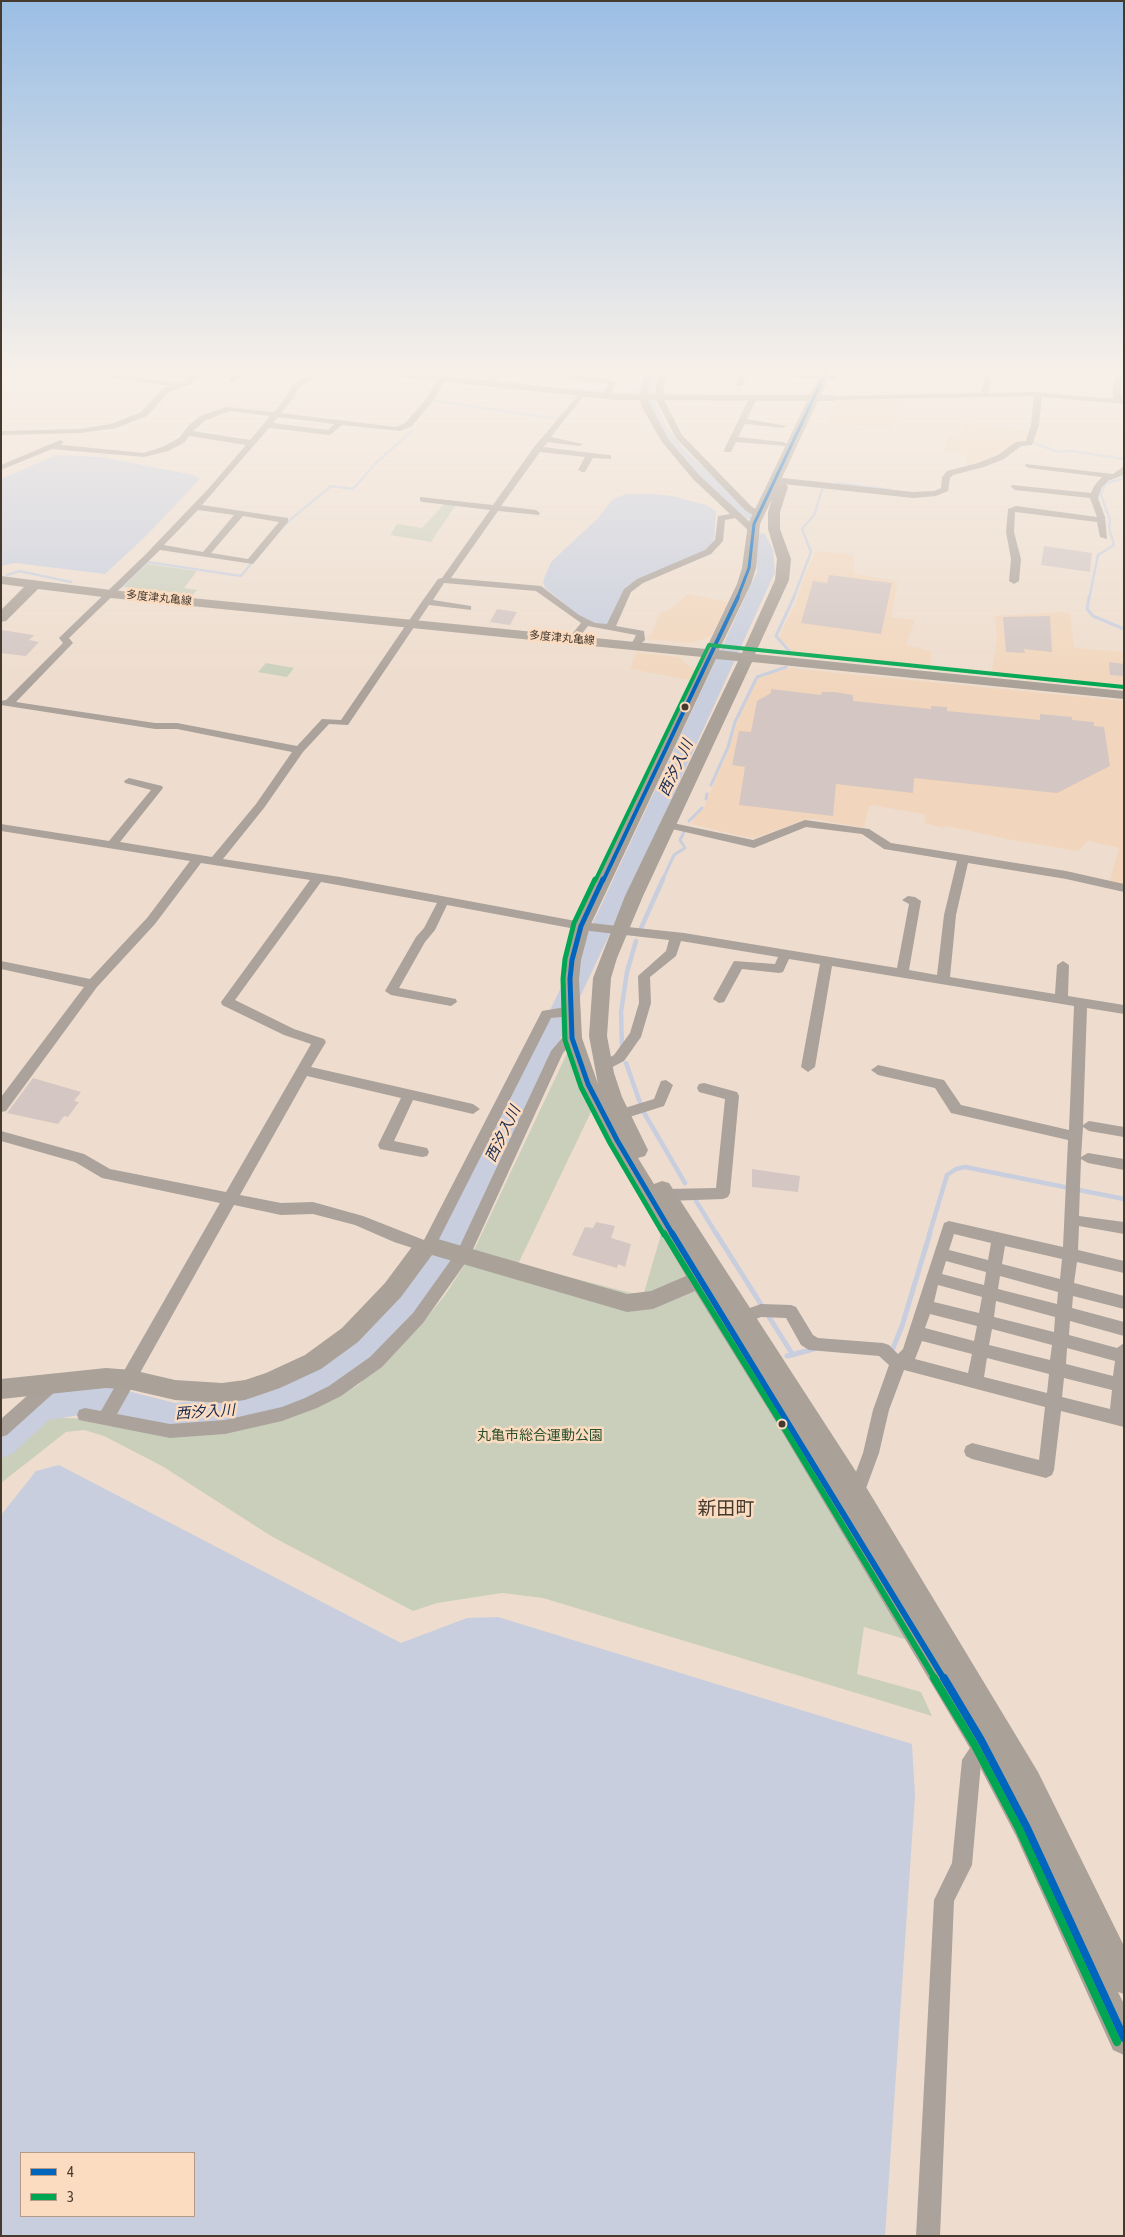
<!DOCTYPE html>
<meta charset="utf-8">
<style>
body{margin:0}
#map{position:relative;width:1125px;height:2237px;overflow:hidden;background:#eeddce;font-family:"Asap Condensed",sans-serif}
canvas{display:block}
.frame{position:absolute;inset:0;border:2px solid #463a2f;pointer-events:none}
.legend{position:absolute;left:20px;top:2152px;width:175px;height:65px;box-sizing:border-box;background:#fbdcc1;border:1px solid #b39b87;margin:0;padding:6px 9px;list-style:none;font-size:15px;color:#463a2f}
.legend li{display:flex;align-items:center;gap:10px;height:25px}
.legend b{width:25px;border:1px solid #b39b87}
</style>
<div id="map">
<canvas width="1125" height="2237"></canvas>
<div class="frame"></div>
<ul class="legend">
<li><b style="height:6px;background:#0065bd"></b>4</li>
<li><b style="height:6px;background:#00a651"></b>3</li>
</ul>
</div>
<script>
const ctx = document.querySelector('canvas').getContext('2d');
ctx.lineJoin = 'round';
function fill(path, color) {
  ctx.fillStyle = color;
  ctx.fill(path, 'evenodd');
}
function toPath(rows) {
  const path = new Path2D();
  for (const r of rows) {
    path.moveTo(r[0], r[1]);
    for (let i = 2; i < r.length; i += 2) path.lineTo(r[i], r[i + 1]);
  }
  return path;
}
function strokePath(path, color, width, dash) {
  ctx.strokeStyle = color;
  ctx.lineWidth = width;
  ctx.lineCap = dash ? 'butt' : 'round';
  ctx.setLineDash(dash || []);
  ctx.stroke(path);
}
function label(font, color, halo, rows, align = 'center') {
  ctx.font = font + ' "Asap Condensed","Noto Sans JP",sans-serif';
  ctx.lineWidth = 5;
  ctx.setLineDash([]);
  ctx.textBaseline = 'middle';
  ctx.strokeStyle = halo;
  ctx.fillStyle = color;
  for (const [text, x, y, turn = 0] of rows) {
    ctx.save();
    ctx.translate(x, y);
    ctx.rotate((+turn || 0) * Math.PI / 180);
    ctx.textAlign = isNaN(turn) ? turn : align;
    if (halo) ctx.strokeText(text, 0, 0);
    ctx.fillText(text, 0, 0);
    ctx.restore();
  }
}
fill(toPath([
 [905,399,892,429,827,422,837,400],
 [964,423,1031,431,1028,441,993,459,965,467,966,454,944,452,948,436,961,434],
 [816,551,854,555,854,574,898,581,891,617,915,620,906,645,932,651,930,667,793,654,788,646,778,639,797,600,803,579],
 [688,594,728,602,711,636,692,643,644,639,651,635,660,612,669,610],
 [1062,612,1070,613,1074,648,1124,652,1124,686,992,674,997,632,994,616],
 [636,652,679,657,695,671,690,680,630,669],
 [788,668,1124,701,1124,886,1109,883,1119,848,1088,841,1078,851,1012,840,946,826,943,828,924,823,926,816,923,814,871,805,869,806,864,828,814,819,804,820,755,838,740,836,692,824,694,816,704,808,730,745,737,722,758,677]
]), '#f1d6bd');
fill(toPath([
 [445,503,456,505,431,542,390,535,397,524,422,528],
 [147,564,197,571,184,588,197,590,193,595,123,587],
 [266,663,294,668,287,677,258,672],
 [569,1049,591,1112,518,1264,643,1296,662,1231,908,1640,864,1627,857,1674,921,1692,932,1716,543,1598,502,1593,437,1603,413,1611,271,1536,162,1466,104,1436,84,1430,66,1432,1,1483,1,1424,9,1416,95,1419,203,1433,333,1399,358,1385,419,1327,445,1295,473,1252]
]), '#cacfbc');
fill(toPath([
 [56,455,101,457,194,475,200,479,147,535,105,574,15,563,1,566,1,479],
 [653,494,672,496,706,505,716,511,714,542,707,551,640,578,626,587,608,625,601,626,582,618,545,588,543,581,551,562,597,519,613,499,626,494],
 [59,1465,401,1643,467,1618,498,1617,912,1744,915,1795,885,2236,1,2236,1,1515,36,1471],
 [21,2153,194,2153,194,2216,21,2216]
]), '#c8cedd');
strokePath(toPath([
 [584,391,630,394,641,389],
 [431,400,557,419,565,411],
 [1032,442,1058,452,1071,451,1124,459],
 [837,483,891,490],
 [285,524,331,486,353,489,376,463,412,431],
 [7,575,19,571,71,582],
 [121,587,147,562,241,576,254,560],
 [793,599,811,552,802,529,814,515,823,487],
 [1089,599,1098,555,1114,545,1109,528,1110,520,1101,495,1105,484,1124,478]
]), '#c8cedd', 2.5);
strokePath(toPath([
 [1089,597,1087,609,1093,616,1124,629],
 [790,652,776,636,794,597],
 [711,785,728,747,735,722,757,677,786,667],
 [706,799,707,794],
 [689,821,702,808],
 [662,881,674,855,685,848,680,840,685,830]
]), '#c8cedd', 3);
strokePath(toPath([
 [641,928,663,879],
 [622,1048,621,1012,627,972,636,941],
 [626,1063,643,1111,685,1183],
 [696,1201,717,1235],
 [929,1235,947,1175,956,1169,965,1167,1124,1199]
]), '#c8cedd', 4.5);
strokePath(toPath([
 [716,1233,793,1355],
 [891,1353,902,1326,930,1233],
 [787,1356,814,1349]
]), '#c8cedd', 5);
fill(toPath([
 [644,374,658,374,654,387,656,404,666,426,685,450,753,513,755,516,753,519,741,519,675,456,654,430,642,404,640,387,644,374],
 [759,533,765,534,773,550,775,572,619,914,463,1246,436,1290,399,1337,353,1379,322,1398,278,1416,240,1424,175,1431,104,1413,86,1414,49,1420,12,1454,1,1458,1,1422,30,1397,41,1393,104,1385,175,1403,240,1396,275,1389,300,1378,331,1361,379,1319,416,1274,438,1239,597,914,757,572,755,550,751,538,753,534,759,533]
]), '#c8cedd');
fill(toPath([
 [1044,546,1092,553,1090,572,1041,565],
 [829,575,892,583,881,634,801,623,813,581,827,583],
 [497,609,517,612,510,625,490,622],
 [1050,616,1052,652,1024,649,1025,653,1006,652,1003,617],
 [1,630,34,635,29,640,39,642,26,656,1,653],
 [1109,662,1124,664,1124,676,1110,675],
 [771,689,821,695,822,692,835,692,853,695,853,701,931,709,931,706,947,707,947,711,1040,720,1040,714,1072,717,1072,720,1094,722,1094,726,1104,727,1110,766,1057,793,914,778,913,793,836,784,833,816,739,805,745,767,732,765,739,731,751,732,757,701,771,693],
 [33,1078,81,1092,74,1101,79,1102,68,1117,64,1116,58,1124,7,1113],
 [752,1169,800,1176,798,1192,752,1187],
 [596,1222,615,1226,611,1238,631,1244,625,1267,618,1264,617,1268,572,1255,585,1227,593,1228]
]), '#d3c6c3');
fill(toPath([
 [98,374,114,374,179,383,185,380,192,374,200,374,191,384,169,392,147,416,116,428,80,433,1,435,1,431,80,429,111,424,141,412,163,388,170,386,101,376,98,374],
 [235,374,243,374,236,382,230,382,229,380,235,374],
 [311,374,320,374,298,388,294,398,281,413,396,427,405,423,428,397,439,376,446,378,434,400,411,427,400,431,342,425,330,435,269,428,202,505,288,518,288,522,253,564,160,550,69,638,73,643,71,645,16,702,155,723,177,723,297,746,322,719,341,720,423,600,438,579,442,578,490,510,423,502,420,501,420,497,493,505,534,447,581,392,585,394,551,437,583,444,579,446,548,442,543,447,608,455,611,455,611,459,593,458,585,472,582,472,578,470,585,457,540,452,501,506,536,510,540,513,539,515,498,511,451,578,541,586,579,615,595,623,607,624,624,589,637,579,705,550,715,540,718,516,730,514,693,479,662,442,643,409,639,398,644,374,651,374,647,398,668,439,699,475,756,528,756,532,750,532,735,518,725,520,723,541,711,554,643,583,631,592,616,626,644,631,645,640,636,648,631,645,636,635,588,626,576,641,570,641,568,639,581,623,536,591,444,583,433,600,471,606,471,610,429,605,348,725,329,724,303,752,264,808,223,859,340,877,581,922,684,933,897,968,909,904,902,900,908,896,915,897,921,901,909,970,937,975,944,915,957,861,884,849,862,834,806,827,754,848,668,828,662,825,668,822,753,840,805,820,869,829,891,843,1066,871,1124,884,1124,892,1066,879,968,863,956,915,950,977,1055,994,1057,965,1063,961,1069,965,1068,996,1124,1005,1124,1014,1087,1008,1083,1125,1089,1121,1124,1127,1124,1137,1089,1131,1083,1127,1081,1157,1088,1153,1124,1159,1124,1170,1088,1163,1081,1159,1079,1216,1124,1222,1124,1234,1079,1226,1078,1250,1124,1261,1124,1273,1077,1262,1074,1283,1124,1296,1124,1309,1073,1296,1072,1308,1124,1322,1124,1336,1070,1321,1069,1335,1117,1348,1124,1343,1124,1427,1061,1411,1054,1470,1052,1475,1046,1478,972,1459,966,1456,964,1451,966,1446,972,1443,1039,1460,1045,1407,904,1370,889,1410,879,1453,861,1502,855,1504,849,1502,847,1496,863,1453,873,1410,889,1365,879,1356,809,1350,801,1345,786,1318,761,1317,735,1327,730,1325,727,1320,730,1315,761,1304,791,1305,796,1307,813,1335,818,1338,883,1343,889,1345,898,1354,903,1349,944,1223,949,1221,1063,1247,1068,1140,951,1113,935,1088,878,1075,871,1070,878,1065,939,1079,944,1080,961,1105,1069,1130,1074,1006,832,966,815,1067,808,1072,801,1067,820,964,789,959,783,972,779,973,742,969,724,1002,719,1003,713,999,734,961,775,964,778,957,681,941,676,956,650,977,651,1003,641,1037,624,1061,603,1072,598,1070,596,1067,598,1064,614,1055,630,1033,639,1003,638,976,666,951,669,940,581,930,447,905,435,930,425,942,399,988,456,999,457,1002,451,1006,391,995,385,991,416,937,424,928,437,903,321,882,235,1000,294,1029,324,1039,326,1042,311,1067,473,1104,480,1109,473,1114,413,1100,394,1141,427,1148,429,1152,427,1156,422,1157,385,1150,380,1149,378,1145,401,1098,307,1076,240,1195,281,1203,313,1202,363,1216,424,1240,542,1011,571,1006,577,1011,571,1016,551,1018,433,1251,428,1253,394,1242,355,1225,313,1214,281,1215,234,1205,117,1414,170,1424,225,1420,282,1407,305,1398,329,1386,370,1357,413,1313,458,1250,551,1051,567,1032,577,1032,579,1035,563,1053,469,1258,423,1323,382,1367,341,1396,317,1408,282,1421,225,1434,170,1438,79,1420,77,1415,79,1410,85,1408,101,1411,220,1203,102,1178,75,1162,1,1141,1,1131,84,1154,110,1169,226,1192,311,1044,284,1035,222,1005,221,1002,310,880,201,863,155,924,97,987,6,1111,1,1112,1,1097,84,987,1,969,1,961,90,979,147,918,190,861,1,831,1,824,109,841,151,790,125,783,124,781,129,778,162,786,163,788,120,842,212,857,256,804,292,752,177,729,155,729,1,705,1,701,6,700,63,643,59,638,61,636,146,554,209,488,246,445,189,436,185,442,168,451,144,457,52,449,1,470,1,465,60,440,64,442,61,445,144,453,162,447,179,438,189,425,200,416,226,407,274,412,286,397,292,385,311,374],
 [230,411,270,416,250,440,193,431,206,420,230,411],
 [278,417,334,424,328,430,273,423,278,417],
 [198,510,234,515,203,552,164,545,198,510],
 [243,516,279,522,248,559,211,553,243,516],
 [954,1234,991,1243,988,1260,949,1250,954,1234],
 [1005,1246,1062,1259,1060,1279,1002,1264,1005,1246],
 [946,1261,986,1272,984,1285,942,1274,946,1261],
 [1000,1276,1058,1292,1057,1304,998,1289,1000,1276],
 [938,1285,982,1297,979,1313,934,1302,938,1285],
 [996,1301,1055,1317,1054,1332,994,1317,996,1301],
 [930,1314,977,1326,974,1341,925,1328,930,1314],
 [992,1329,1052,1345,1050,1360,989,1345,992,1329],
 [922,1341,972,1354,968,1373,915,1359,922,1341],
 [1067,1348,1115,1361,1113,1376,1066,1364,1067,1348],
 [987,1358,1049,1374,1047,1393,984,1377,987,1358],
 [1064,1378,1112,1390,1110,1409,1062,1397,1064,1378],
 [493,374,501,374,492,386,486,386,485,384,493,374],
 [661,374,668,374,664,384,663,398,682,435,752,507,761,512,761,516,755,516,746,511,676,438,655,398,656,384,661,374],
 [740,374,747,374,743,385,739,387,735,385,740,374],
 [775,374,804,374,833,376,837,378,833,380,779,376,775,374],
 [985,374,993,374,988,393,1037,392,1114,399,1112,392,1116,374,1123,374,1120,392,1124,404,1042,397,1039,425,1032,445,1021,446,1004,459,984,467,953,475,950,478,948,491,936,496,913,498,774,483,770,480,774,477,913,492,934,491,941,488,942,477,947,471,978,463,998,455,1016,442,1026,441,1031,425,1034,396,834,400,830,398,834,396,981,393,985,374],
 [569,375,608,379,616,383,610,396,606,398,602,396,608,384,566,379,566,375,569,375],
 [750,396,757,398,747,419,787,426,783,428,745,424,738,437,783,442,787,444,786,446,736,442,731,452,725,452,724,450,750,396],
 [1026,464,1113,474,1124,466,1124,475,1108,481,1102,487,1098,498,1105,517,1107,539,1100,537,1097,522,1015,512,1014,532,1021,559,1019,581,1014,584,1009,581,1011,559,1006,532,1008,509,1016,506,1097,517,1090,498,1015,490,1011,487,1012,485,1091,493,1094,486,1102,477,1029,468,1025,466,1026,464],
 [666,1080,673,1085,664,1106,620,1120,615,1119,613,1115,615,1111,654,1099,661,1081,666,1080],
 [704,1083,737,1092,739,1096,730,1193,728,1197,723,1199,667,1201,659,1204,654,1202,652,1198,654,1194,666,1189,716,1188,725,1099,699,1092,697,1088,699,1084,704,1083],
 [52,1377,58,1379,60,1384,58,1389,7,1435,1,1437,1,1419,46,1379,52,1377],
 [986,1731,993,1734,996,1741,981,1763,972,1865,954,1901,940,2236,916,2236,934,1900,952,1863,962,1760,979,1734,986,1731]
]), '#aaa29b');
fill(toPath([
 [395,374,427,374,617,394,810,395,820,374,830,374,821,395,834,395,840,398,834,401,818,401,779,484,786,484,788,487,780,512,780,529,791,559,789,580,755,654,1124,691,1124,699,752,662,643,896,617,958,611,978,607,1036,614,1073,622,1097,648,1150,645,1156,638,1158,654,1184,662,1181,669,1183,866,1487,1038,1772,1124,1946,1124,1994,1118,1992,1124,2004,1124,2055,1113,2050,1016,1836,971,1750,781,1430,695,1291,653,1309,627,1312,432,1255,401,1297,358,1342,321,1369,280,1388,245,1400,222,1403,175,1400,132,1390,106,1388,1,1399,1,1379,106,1368,132,1370,175,1380,222,1383,245,1380,266,1373,305,1355,342,1328,385,1283,414,1244,431,1237,627,1294,651,1291,686,1276,610,1145,578,1084,562,1038,561,979,563,960,572,926,702,657,111,598,38,589,6,621,1,622,1,610,24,587,1,584,1,576,111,590,706,649,737,584,742,568,748,524,807,401,617,400,400,377,395,374],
 [772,499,768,512,768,529,777,559,775,580,742,653,719,650,751,584,756,568,760,524,772,499],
 [716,659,738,661,625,896,593,978,589,1036,598,1084,582,1038,579,979,581,960,590,926,716,659]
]), '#aaa198');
strokePath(toPath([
 [737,599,749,568,754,524,825,374]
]), '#0065bd', 3);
strokePath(toPath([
 [603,881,738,597]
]), '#0065bd', 4);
strokePath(toPath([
 [603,879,581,926,572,960,570,979,572,1038,588,1084,617,1140,673,1235]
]), '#0065bd', 5);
strokePath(toPath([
 [672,1233,944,1679]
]), '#0065bd', 6);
strokePath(toPath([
 [944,1678,981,1740,1026,1826,1124,2038]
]), '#0065bd', 8);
strokePath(toPath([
 [595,881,709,645,1124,687]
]), '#00a651', 4);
strokePath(toPath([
 [595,879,574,923,565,959,563,979,565,1040,581,1087,610,1143,664,1235]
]), '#00a651', 5);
strokePath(toPath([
 [664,1233,783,1426,935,1679]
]), '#00a651', 6);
strokePath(toPath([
 [934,1678,974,1744,1019,1829,1117,2042]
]), '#00a651', 8);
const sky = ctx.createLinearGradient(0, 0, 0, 687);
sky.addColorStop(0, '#9bbee4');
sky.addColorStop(0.54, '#f7f0e9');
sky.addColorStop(1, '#f7f0e900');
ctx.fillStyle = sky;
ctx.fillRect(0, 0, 1125, 687);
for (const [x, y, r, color] of [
 [685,707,4.5,"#463a2f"],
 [782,1424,4.5,"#463a2f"]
]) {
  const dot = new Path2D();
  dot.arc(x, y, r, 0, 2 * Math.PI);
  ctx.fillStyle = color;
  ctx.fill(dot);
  strokePath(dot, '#fbdcc1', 2);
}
label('11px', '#463a2f', '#fbdcc1', [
 ["多度津丸亀線",159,598,6],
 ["多度津丸亀線",562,638,5]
]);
label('14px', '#2a512f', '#fbdcc1', [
 ["丸亀市総合運動公園",540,1436]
]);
label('italic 15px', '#172b50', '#fbdcc1', [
 ["西汐入川",676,768,-65],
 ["西汐入川",503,1134,-64],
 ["西汐入川",205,1412,-4]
]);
label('19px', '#463a2f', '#fbdcc1', [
 ["新田町",726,1509]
]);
</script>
